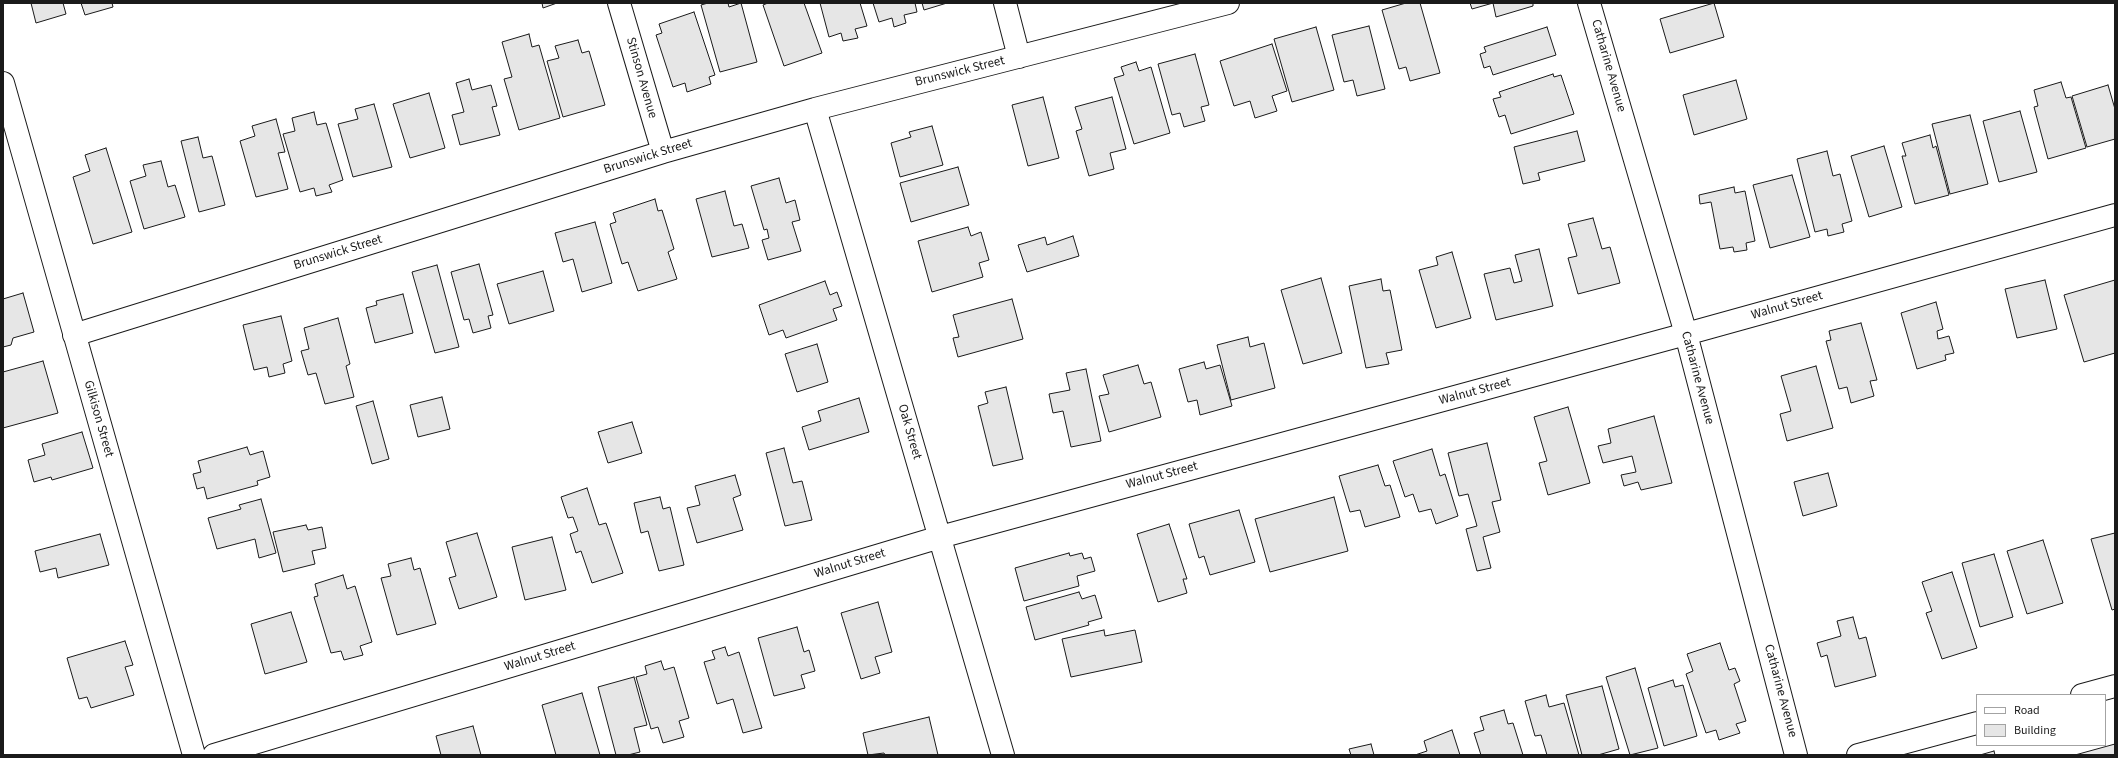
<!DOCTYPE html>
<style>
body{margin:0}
#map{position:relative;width:2118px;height:758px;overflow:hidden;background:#fff;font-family:"Source Sans 3",sans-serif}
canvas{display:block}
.frame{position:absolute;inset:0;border:4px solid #1a1a1a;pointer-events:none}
.legend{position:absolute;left:1976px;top:694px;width:130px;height:52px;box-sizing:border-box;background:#fff;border:1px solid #a3a3a3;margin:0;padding:5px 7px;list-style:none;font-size:12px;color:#1a1a1a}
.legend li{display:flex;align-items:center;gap:8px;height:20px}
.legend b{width:20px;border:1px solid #a3a3a3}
</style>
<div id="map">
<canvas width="2118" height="758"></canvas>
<div class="frame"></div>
<ul class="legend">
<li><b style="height:5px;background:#fff"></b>Road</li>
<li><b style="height:11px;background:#e6e6e6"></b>Building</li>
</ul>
</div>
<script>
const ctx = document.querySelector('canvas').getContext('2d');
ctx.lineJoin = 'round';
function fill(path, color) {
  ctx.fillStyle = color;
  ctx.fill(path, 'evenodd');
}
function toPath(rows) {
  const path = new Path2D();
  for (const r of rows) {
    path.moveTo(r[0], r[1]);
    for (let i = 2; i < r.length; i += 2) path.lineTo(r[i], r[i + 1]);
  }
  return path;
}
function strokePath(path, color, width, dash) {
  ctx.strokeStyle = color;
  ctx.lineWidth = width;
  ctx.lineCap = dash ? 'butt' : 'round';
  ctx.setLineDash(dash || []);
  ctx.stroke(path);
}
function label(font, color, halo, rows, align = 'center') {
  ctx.font = font + ' "Source Sans 3",sans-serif';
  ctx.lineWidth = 3;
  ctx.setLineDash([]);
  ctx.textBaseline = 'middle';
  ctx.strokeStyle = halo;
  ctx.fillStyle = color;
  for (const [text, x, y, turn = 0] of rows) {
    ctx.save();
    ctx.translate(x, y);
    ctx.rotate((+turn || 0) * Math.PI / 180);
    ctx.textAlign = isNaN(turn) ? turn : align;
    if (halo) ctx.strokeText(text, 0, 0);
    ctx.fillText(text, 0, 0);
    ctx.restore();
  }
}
const building = toPath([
 [31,3,63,3,66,14,36,23,31,3],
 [81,3,112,3,113,7,85,15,81,3],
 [542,3,557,3,543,8,542,3],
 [708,3,728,3,729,7,741,3,757,62,720,72,701,5,708,3],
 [768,3,804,3,822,53,784,66,763,5,768,3],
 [820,3,860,3,867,26,855,29,858,38,843,41,841,33,829,37,820,3],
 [873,3,915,3,917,12,904,15,906,23,894,27,892,18,879,22,873,3],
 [922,3,947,3,924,10,922,3],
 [1406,3,1420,3,1440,73,1410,81,1406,67,1399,69,1382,10,1406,3],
 [1470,3,1533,3,1533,6,1496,17,1493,3,1472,9,1470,3],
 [1714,3,1724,37,1670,53,1660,19,1714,3],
 [694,12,715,75,709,77,711,84,687,92,685,83,673,87,656,35,662,33,659,24,694,12],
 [1369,26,1385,89,1357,96,1353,80,1344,82,1332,35,1369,26],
 [1316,27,1334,90,1292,102,1274,39,1316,27],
 [1547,27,1556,55,1493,75,1490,66,1484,68,1480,54,1486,52,1484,47,1547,27],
 [529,34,532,47,539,45,560,118,519,130,504,79,512,77,502,42,529,34],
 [578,40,582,53,589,51,605,105,563,117,547,61,559,58,555,46,578,40],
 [1272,44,1287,91,1272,96,1277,111,1255,118,1250,101,1234,106,1220,61,1272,44],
 [1195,54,1209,105,1201,107,1205,121,1184,127,1180,113,1172,115,1158,64,1195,54],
 [1136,62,1139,71,1151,67,1170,133,1134,144,1114,78,1124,75,1121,67,1136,62],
 [1553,74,1554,77,1561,75,1574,114,1511,134,1505,115,1499,117,1493,99,1501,97,1499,92,1553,74],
 [469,79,472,90,491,85,497,106,492,107,500,135,460,145,452,115,464,112,456,83,469,79],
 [1736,80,1747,119,1694,135,1683,95,1736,80],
 [2061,82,2066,98,2071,97,2086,148,2048,159,2034,107,2038,106,2034,90,2061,82],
 [2108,85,2115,109,2115,139,2087,147,2072,96,2108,85],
 [429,93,445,148,410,158,393,104,429,93],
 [1043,97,1059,158,1028,166,1012,105,1043,97],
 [1112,97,1126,149,1110,153,1114,169,1089,176,1076,131,1082,129,1075,107,1112,97],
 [374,104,392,167,353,177,338,124,358,119,355,109,374,104],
 [2020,111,2037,172,1999,182,1983,121,2020,111],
 [314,112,317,125,326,123,343,180,329,185,332,192,316,196,314,188,300,192,283,134,295,131,292,118,314,112],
 [1970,115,1988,184,1950,194,1932,124,1970,115],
 [276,119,285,152,278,153,288,189,256,197,240,141,255,136,252,126,276,119],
 [932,126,943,165,900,177,891,143,911,137,909,132,932,126],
 [1577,131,1585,161,1538,173,1540,180,1523,184,1514,147,1577,131],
 [1930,135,1933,148,1936,146,1949,195,1915,204,1902,156,1906,156,1902,143,1930,135],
 [198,137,203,158,212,156,225,205,199,212,181,141,198,137],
 [1884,146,1902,207,1869,217,1851,156,1884,146],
 [106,148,132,232,93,244,73,177,90,171,85,155,106,148],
 [1827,151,1833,176,1840,174,1852,221,1842,224,1844,232,1828,236,1827,229,1815,232,1797,159,1827,151],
 [161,161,168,187,175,185,185,217,144,229,130,181,146,176,143,165,161,161],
 [958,167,969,205,911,222,900,183,958,167],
 [1792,175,1810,237,1770,248,1753,185,1792,175],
 [779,178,786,203,795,200,800,220,792,222,801,251,768,260,762,240,769,238,767,229,764,230,751,186,779,178],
 [1734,187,1735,193,1745,191,1755,241,1746,243,1747,250,1734,252,1733,247,1720,249,1711,202,1700,204,1699,195,1734,187],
 [725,191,734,226,742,224,749,248,712,257,696,199,725,191],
 [655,199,658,211,662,210,674,249,668,252,677,279,638,291,628,262,622,264,610,224,616,222,613,213,655,199],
 [1593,218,1602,249,1610,247,1620,283,1578,294,1568,258,1577,256,1568,224,1593,218],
 [595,222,612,283,582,292,573,259,563,262,555,233,595,222],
 [968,227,971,236,981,232,989,260,979,263,983,277,932,292,918,241,968,227],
 [1073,236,1079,256,1027,272,1018,245,1045,237,1047,245,1073,236],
 [1539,249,1553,306,1496,320,1484,274,1510,268,1514,283,1522,281,1515,255,1539,249],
 [1452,252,1471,318,1436,328,1419,270,1438,265,1436,257,1452,252],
 [479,264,493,315,488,316,491,328,473,333,469,319,464,320,451,272,479,264],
 [437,265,459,347,435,353,412,272,437,265],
 [543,271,554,311,509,324,497,284,543,271],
 [1321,278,1342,353,1303,364,1281,290,1321,278],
 [1381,279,1383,291,1390,290,1402,350,1386,353,1389,364,1366,368,1349,286,1381,279],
 [2045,280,2057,329,2017,338,2005,289,2045,280],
 [2115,280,2115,353,2084,362,2064,295,2115,280],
 [825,281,830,295,837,292,842,306,833,309,837,320,786,338,783,330,769,335,759,305,825,281],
 [23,293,34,332,13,338,11,345,3,347,3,299,23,293],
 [403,294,413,333,375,343,366,308,377,305,376,301,403,294],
 [1012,299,1023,339,958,357,953,338,959,337,953,315,1012,299],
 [1936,302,1943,329,1937,331,1938,339,1949,336,1954,353,1945,355,1946,360,1917,369,1901,313,1936,302],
 [281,316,292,361,283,364,285,373,269,377,267,367,254,370,243,325,281,316],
 [338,318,350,364,346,366,354,397,325,404,316,373,308,375,301,351,309,349,304,328,338,318],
 [1861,323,1877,380,1870,381,1874,396,1851,403,1847,387,1839,389,1826,341,1831,340,1829,331,1861,323],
 [1248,337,1250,347,1264,343,1275,388,1231,400,1217,345,1248,337],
 [817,344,828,382,797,392,785,354,817,344],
 [43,361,58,413,3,428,3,372,43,361],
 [1204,362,1206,369,1220,365,1232,406,1200,415,1197,400,1188,402,1179,369,1204,362],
 [1138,365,1144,384,1151,382,1161,417,1109,432,1099,396,1109,394,1103,375,1138,365],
 [1816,366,1833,428,1787,441,1780,414,1791,411,1781,376,1816,366],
 [1086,369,1101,441,1071,447,1063,411,1053,413,1049,394,1070,390,1066,373,1086,369],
 [1006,387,1023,459,993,466,978,406,988,403,985,392,1006,387],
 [442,397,450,429,418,437,410,405,442,397],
 [859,398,869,432,809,450,802,427,821,421,818,411,859,398],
 [373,401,389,459,372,464,356,406,373,401],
 [1568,407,1590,483,1548,495,1539,463,1547,461,1534,417,1568,407],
 [1654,416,1672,483,1641,490,1638,482,1624,486,1621,475,1636,472,1632,456,1603,463,1598,446,1611,443,1608,429,1654,416],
 [632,422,642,453,608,463,598,432,632,422],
 [82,432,93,468,52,480,51,477,34,482,28,460,45,455,42,444,82,432],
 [1487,443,1501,500,1492,502,1500,532,1483,537,1491,568,1477,571,1466,529,1477,526,1468,494,1459,496,1448,453,1487,443],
 [247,447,250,455,263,451,270,477,257,481,258,485,207,499,204,487,197,489,193,474,201,472,198,461,247,447],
 [784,448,793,483,802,481,812,520,785,526,766,453,784,448],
 [1432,449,1440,476,1445,474,1458,516,1436,524,1431,509,1419,512,1413,494,1405,497,1393,461,1432,449],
 [1378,465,1385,486,1390,485,1400,517,1365,527,1360,510,1350,512,1339,476,1378,465],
 [1828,473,1837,506,1803,516,1794,482,1828,473],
 [735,475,741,495,733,498,743,530,697,543,687,508,700,505,695,486,735,475],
 [587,488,599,525,606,523,623,573,592,583,581,551,576,553,570,534,578,531,573,517,568,518,561,497,587,488],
 [660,497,663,509,670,507,684,565,659,571,648,531,641,533,634,503,660,497],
 [1334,497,1348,551,1270,572,1255,519,1334,497],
 [261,499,276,553,259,558,255,539,217,549,208,518,241,509,239,505,261,499],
 [1239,510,1255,562,1210,575,1204,556,1199,558,1189,524,1239,510],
 [1169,524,1187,579,1183,579,1187,593,1158,602,1137,534,1169,524],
 [306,525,308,530,322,527,326,548,312,551,315,564,283,572,273,532,306,525],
 [477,533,497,597,459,609,449,578,456,576,446,542,477,533],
 [2115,533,2115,609,2112,610,2091,539,2115,533],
 [100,534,109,565,58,578,56,568,40,572,35,551,100,534],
 [552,537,566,590,525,600,512,547,552,537],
 [2043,540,2063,603,2027,614,2007,551,2043,540],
 [1069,553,1070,556,1082,553,1084,559,1091,557,1095,571,1077,576,1079,586,1024,601,1015,568,1069,553],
 [1994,554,2013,617,1980,627,1962,563,1994,554],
 [411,558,414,570,420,568,436,624,397,635,381,578,391,576,388,564,411,558],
 [1952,572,1977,648,1942,659,1926,613,1932,611,1922,582,1952,572],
 [343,575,347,589,355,586,372,642,360,646,363,655,344,660,341,651,331,653,314,597,318,596,315,584,343,575],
 [1079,592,1082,599,1095,595,1102,618,1088,622,1089,625,1035,640,1026,607,1079,592],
 [878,602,892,652,875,657,880,673,861,679,841,613,878,602],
 [291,612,307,662,265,674,251,624,291,612],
 [1853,617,1859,639,1866,637,1876,676,1835,687,1827,655,1821,657,1817,643,1841,636,1837,621,1853,617],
 [797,627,804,652,809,650,815,671,801,675,805,688,774,696,758,638,797,627],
 [1104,630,1105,636,1135,630,1142,662,1071,677,1062,639,1104,630],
 [125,641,133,665,125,667,134,695,91,708,87,697,79,699,67,658,125,641],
 [1720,643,1729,670,1735,668,1740,681,1734,684,1746,721,1736,724,1740,733,1719,740,1716,730,1706,733,1686,674,1693,671,1687,654,1720,643],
 [725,647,728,656,739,652,762,728,743,733,733,699,717,704,704,662,715,659,712,651,725,647],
 [661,661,664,670,674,667,689,718,679,721,684,737,663,743,658,727,651,729,636,677,647,674,645,666,661,661],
 [1635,668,1658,748,1630,755,1606,677,1635,668],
 [634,677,647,725,634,728,640,752,628,755,616,755,598,687,634,677],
 [1673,680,1675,687,1683,685,1697,736,1664,746,1648,688,1673,680],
 [1602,686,1619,749,1598,755,1582,755,1566,695,1602,686],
 [582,693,600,755,556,755,542,705,582,693],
 [1546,695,1549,707,1564,703,1579,755,1547,755,1541,735,1535,736,1525,701,1546,695],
 [1504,710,1508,724,1513,723,1523,755,1481,755,1474,733,1484,730,1480,717,1504,710],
 [929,717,938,755,885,755,884,753,868,755,863,733,929,717],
 [473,726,481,755,441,755,436,736,473,726],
 [1452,730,1460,755,1415,755,1427,751,1424,741,1452,730],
 [1371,744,1374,755,1351,755,1349,749,1371,744],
 [2115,744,2115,755,2075,755,2115,744],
 [1994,751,1995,755,1980,755,1994,751]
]);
fill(building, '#e6e6e6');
strokePath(building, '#1a1a1a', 1);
const street = toPath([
 [619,3,663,152],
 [1005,3,1019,57],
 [1589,3,1686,334,1796,755],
 [3,83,194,755],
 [815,109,1003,755],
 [74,335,663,152,815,109,1228,3],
 [2082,695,2115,686],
 [214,755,940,537,1686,334,2115,215],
 [1858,755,1977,723]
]);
strokePath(street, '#1a1a1a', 24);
strokePath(street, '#fff', 22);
label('13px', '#1a1a1a', '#fff', [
 ["Catharine Avenue",1608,66,74],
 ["Brunswick Street",960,72,-14],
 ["Stinson Avenue",641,78,74],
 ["Brunswick Street",648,157,-17],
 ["Brunswick Street",338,253,-17],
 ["Walnut Street",1787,306,-16],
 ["Catharine Avenue",1697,378,75],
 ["Walnut Street",1475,392,-15],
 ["Gilkison Street",98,419,74],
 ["Oak Street",909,432,74],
 ["Walnut Street",1162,476,-15],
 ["Walnut Street",850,564,-17],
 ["Walnut Street",540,657,-17],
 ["Catharine Avenue",1780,691,75]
]);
</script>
